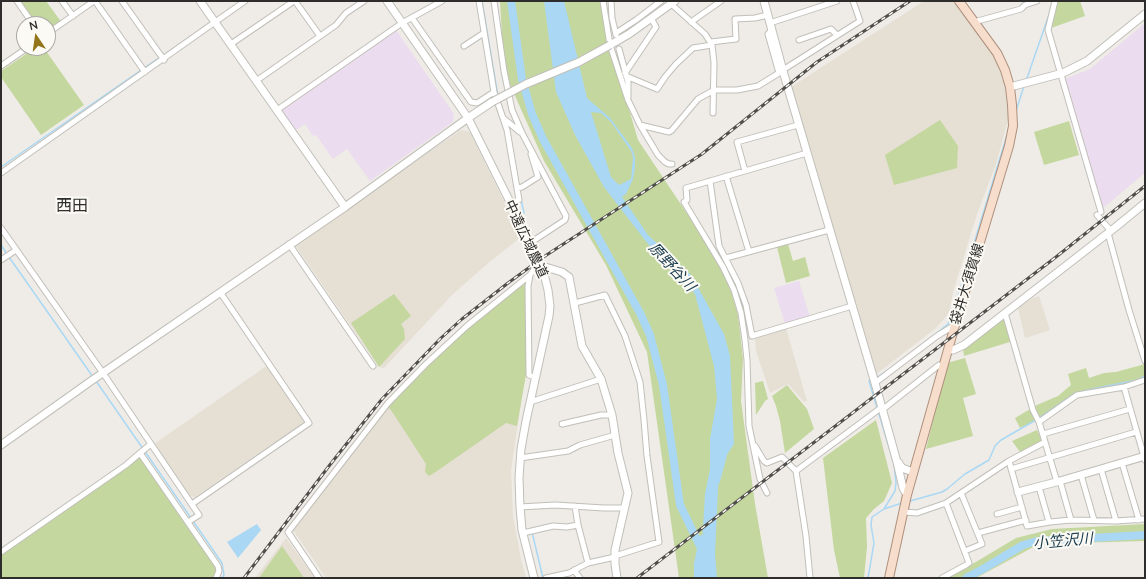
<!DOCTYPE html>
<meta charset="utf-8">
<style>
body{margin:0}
#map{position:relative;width:1146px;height:579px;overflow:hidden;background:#efece7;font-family:Lato,sans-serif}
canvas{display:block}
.frame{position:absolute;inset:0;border:2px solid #2e2d2b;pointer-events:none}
.north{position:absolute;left:16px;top:16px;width:40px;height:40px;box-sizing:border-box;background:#fcfaf4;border:1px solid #aaa8a4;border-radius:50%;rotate:347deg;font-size:11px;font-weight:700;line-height:16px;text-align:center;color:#2e2d2b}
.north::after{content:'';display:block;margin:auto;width:14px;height:18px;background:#93761c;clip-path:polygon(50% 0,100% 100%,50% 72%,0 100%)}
</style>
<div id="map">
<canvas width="1146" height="579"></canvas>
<div class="frame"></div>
<div class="north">N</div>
</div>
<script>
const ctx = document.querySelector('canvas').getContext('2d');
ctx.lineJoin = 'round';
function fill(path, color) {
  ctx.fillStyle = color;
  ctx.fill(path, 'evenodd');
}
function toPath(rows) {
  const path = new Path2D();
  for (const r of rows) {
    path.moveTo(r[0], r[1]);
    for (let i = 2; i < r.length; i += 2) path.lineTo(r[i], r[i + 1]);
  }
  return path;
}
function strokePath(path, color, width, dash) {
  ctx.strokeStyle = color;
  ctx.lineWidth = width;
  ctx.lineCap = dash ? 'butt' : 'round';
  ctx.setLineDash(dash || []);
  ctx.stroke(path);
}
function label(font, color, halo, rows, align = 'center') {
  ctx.font = font + ' Lato,"Noto Sans JP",sans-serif';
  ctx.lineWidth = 4;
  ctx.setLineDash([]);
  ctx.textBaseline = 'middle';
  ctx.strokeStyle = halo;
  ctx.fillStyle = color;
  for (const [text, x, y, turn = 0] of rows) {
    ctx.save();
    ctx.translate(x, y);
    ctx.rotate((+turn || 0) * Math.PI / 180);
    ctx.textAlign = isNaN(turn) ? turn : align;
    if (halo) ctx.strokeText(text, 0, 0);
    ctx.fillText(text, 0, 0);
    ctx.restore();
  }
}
fill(toPath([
 [1145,23,1145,173,1103,208,1065,79,1090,69],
 [396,30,454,114,453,122,370,181,347,149,333,159,316,135,313,136,305,124,296,130,281,110],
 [799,281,810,317,785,324,774,288]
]), '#ecdcef');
fill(toPath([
 [924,1,958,1,999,58,1012,105,996,164,977,214,953,292,949,313,936,328,875,375,826,203,788,89],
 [461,130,470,132,521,237,486,265,453,294,384,368,379,367,295,245],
 [523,285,524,383,511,470,513,516,521,559,526,578,326,578,293,530,397,395,503,298],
 [1039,296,1050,330,1025,338,1018,308,1031,299],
 [786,328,807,401,804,402,788,384,770,393,756,351,755,337],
 [268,365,306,421,195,497,190,496,154,444],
 [286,538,315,578,255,578]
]), '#e5dfd4');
fill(toPath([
 [20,1,46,1,62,23,48,31,48,24,37,24],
 [500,1,602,1,603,20,638,140,708,245,727,277,738,315,743,358,741,401,755,504,768,578,679,578,647,352,606,265,544,161,504,71],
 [1059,1,1080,1,1085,16,1051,28,1057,2],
 [35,48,44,48,84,105,41,135,1,77,1,71],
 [940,120,958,146,957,168,894,185,885,155],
 [1069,121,1079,155,1044,165,1034,132],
 [788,244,793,261,805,257,810,276,786,283,777,247],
 [527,282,527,369,517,426,506,423,437,471,429,476,425,472,426,464,391,410,386,405,404,386,489,308],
 [394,294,411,316,401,324,404,329,405,339,379,367,351,323],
 [1006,316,1013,341,964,356,963,349],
 [965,358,976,394,963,398,973,436,926,449,947,363],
 [1145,364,1145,380,1077,395,1042,417,1020,428,1015,418,1037,405,1058,396,1071,385,1068,374,1086,368,1089,378,1104,373,1116,372],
 [763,381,768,399,765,401,756,415,755,383],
 [787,385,807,409,814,429,785,453,780,421,776,406,772,396],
 [876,420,892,483,884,501,874,509,866,518,867,547,864,578,840,578,834,550,823,458],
 [1037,430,1042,441,1020,452,1012,441],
 [138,455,218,566,219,573,215,578,1,578,1,551],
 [1145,524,1145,541,1039,544,976,578,949,578,1016,538,1052,529],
 [282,546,304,578,259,578]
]), '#c4d79e');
fill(toPath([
 [544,1,564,1,587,98,610,118,632,148,635,157,635,167,633,179,626,194,622,197,648,235,691,275,724,334,730,356,734,444,719,467,715,554,717,578,700,578,705,494,710,469,710,439,717,399,714,366,695,294,680,276,648,244,604,187,575,135,556,92],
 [591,112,601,113,611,122,631,151,633,157,631,179,619,185,611,177],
 [257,524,261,530,238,558,227,542]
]), '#aad8f4');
strokePath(toPath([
 [482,1,498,96],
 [164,55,211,22],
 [1026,81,1051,9],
 [1016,111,1024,86],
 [1,167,160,57],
 [521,199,524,213],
 [1,245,7,254],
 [9,257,93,377],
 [937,333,948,324,951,319,1007,135],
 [876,378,888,370],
 [872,380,869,381,894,464,896,483,895,491,884,509],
 [96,381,191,518],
 [1083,391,1137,380,1145,376],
 [1039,418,1075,393],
 [910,501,942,492,947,489,965,474,989,460,995,446,1001,440,1036,420],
 [193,521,222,563,224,575,222,578],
 [532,532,543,578],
 [868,578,874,543,871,525,872,517,884,509,902,503]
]), '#aad8f4', 1.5);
strokePath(toPath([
 [511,1,522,79,532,114,543,139,640,313,650,335,663,385,680,505,701,548],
 [716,481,723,455],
 [698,578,698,564,703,539],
 [966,578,983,569,1023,545,1037,541,1145,535]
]), '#aad8f4', 8);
const street = toPath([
 [17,1,33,24],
 [62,1,73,16],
 [95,1,145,72],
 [122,1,164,60],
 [295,1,320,36],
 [479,1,494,92,507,130,519,200,510,203],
 [494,1,504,71,512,110,522,133,566,216,565,220,530,243],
 [603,1,610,45,628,100,640,125,658,155,665,162,669,164,672,164],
 [611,1,612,18,616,35],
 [1055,1,1048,30,1101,212],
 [670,3,705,34,712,45,714,63,713,113],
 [412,18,471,102,477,103,494,92],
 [691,22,721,1],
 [974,22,1021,9,1025,5,1037,1],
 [770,23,837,1],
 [48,33,94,1],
 [616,33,636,20,661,1],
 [799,40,831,29,837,35],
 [711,42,736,39,735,19,755,18,768,15],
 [231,44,294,1],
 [464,46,484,33],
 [619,49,628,82,628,97],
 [1,66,27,48],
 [786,68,860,21,853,1],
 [625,73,656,27,651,18],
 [626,76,657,89,665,77,676,64,693,48,712,45],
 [256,81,336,25,346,13,364,1],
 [277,110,402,23,442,1],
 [503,118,520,132],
 [640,125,669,132,672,130,698,99,714,90,737,90,758,86,779,73,768,34,772,30],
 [745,171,737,142,798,125],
 [1,173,245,1],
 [726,176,749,252],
 [710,181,719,246,738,283,746,305,752,336,852,306],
 [517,188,522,187,538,177,531,154],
 [1097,215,1111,231],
 [1,228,103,373,199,515,188,522],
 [1108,233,1129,310,1145,361],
 [289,244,373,366],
 [726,258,829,230],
 [1,260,16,250],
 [530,275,528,286,529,375,536,377],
 [575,303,605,295,625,336,640,382,644,420,647,456,659,542,615,556],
 [1005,313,1033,410,1039,422,1057,482],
 [875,383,937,336,955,325],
 [1124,387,1145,460],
 [530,402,601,379],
 [882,410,939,365,944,366],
 [1039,422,1077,395,1124,387,1145,380],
 [562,424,601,415,612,415],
 [1043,434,1130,409],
 [755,446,764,461,767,463,782,457,796,471],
 [140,453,151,444],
 [520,458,568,451,580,445,615,435],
 [1009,461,1027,526,1050,522,1071,520,1116,521,1145,519],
 [1122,463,1139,520],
 [1011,469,1136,432],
 [1101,469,1116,521],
 [1081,475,1094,520],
 [1060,481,1071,520],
 [1039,487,1049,522],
 [767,493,760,479,749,426,747,360,745,340,741,313,734,290,723,267,684,202,687,200,686,188,807,153],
 [961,493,982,544,965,551],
 [192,504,309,423,220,292],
 [575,506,578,525,588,563],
 [520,507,555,505,604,508,625,508],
 [904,512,917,513,946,503,1009,461,1045,442],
 [997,514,1022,507],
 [523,533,553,526,567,527,578,525],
 [978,533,1026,520],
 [1,552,126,465,140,453,218,566,219,571,216,578],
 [574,570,580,578],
 [319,578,288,532,388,403,426,364,467,326,530,275,536,267,532,257,535,254],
 [546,578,569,573,588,563,615,557],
 [810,578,806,536,796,471,882,407],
 [942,578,966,565,969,563,946,503]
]);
const secondary = toPath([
 [200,1,345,207],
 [387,1,468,118,542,266,548,290,550,306,549,316,526,421,521,449,519,478,520,507,522,530,534,578],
 [764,1,783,71,875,383,897,462,903,488,907,495],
 [610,45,629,34,675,1],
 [1010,87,1063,73,1087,61,1145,14],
 [542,266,562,272,569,277,582,346,601,379,612,415,618,453,628,493,615,550,615,564,617,578],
 [949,349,953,350,964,345,1117,226,1145,203],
 [1,445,91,381,345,207,468,118,492,102],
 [898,462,902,468,913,472],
 [1018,492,1060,481,1145,456]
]);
const primary = toPath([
 [889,578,907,495,955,325,1009,146,1013,126,1012,105,1010,87,1005,70,997,53,959,1]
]);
strokePath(street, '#c1bfb9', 7);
strokePath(secondary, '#c1bfb9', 9);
strokePath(primary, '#ad907d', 10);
strokePath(street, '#fff', 5);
strokePath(secondary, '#fff', 7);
strokePath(primary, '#f7ddcb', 8);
const rail = toPath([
 [244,578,329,466,382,399,441,338,462,319,508,283,545,256,702,154,817,62,910,1],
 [637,578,1056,257,1145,186]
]);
strokePath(rail, '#4f4e4b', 3);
strokePath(rail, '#fcfaf4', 1.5, [4.5]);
const secondaryBridge = toPath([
 [492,102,526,84,579,62,610,45]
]);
strokePath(secondaryBridge, '#c1bfb9', 9, []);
strokePath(secondaryBridge, '#fff', 7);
label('14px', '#2e2d2b', '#fcfaf4', [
 ["中遠広域農道",526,239,65],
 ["袋井大須賀線",967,284,-73]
]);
label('italic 15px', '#193c4f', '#fcfaf4', [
 ["原野谷川",672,267,47],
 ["小笠沢川",1063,541,-5]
]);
label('16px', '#2e2d2b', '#fcfaf4', [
 ["西田",72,206]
]);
</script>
